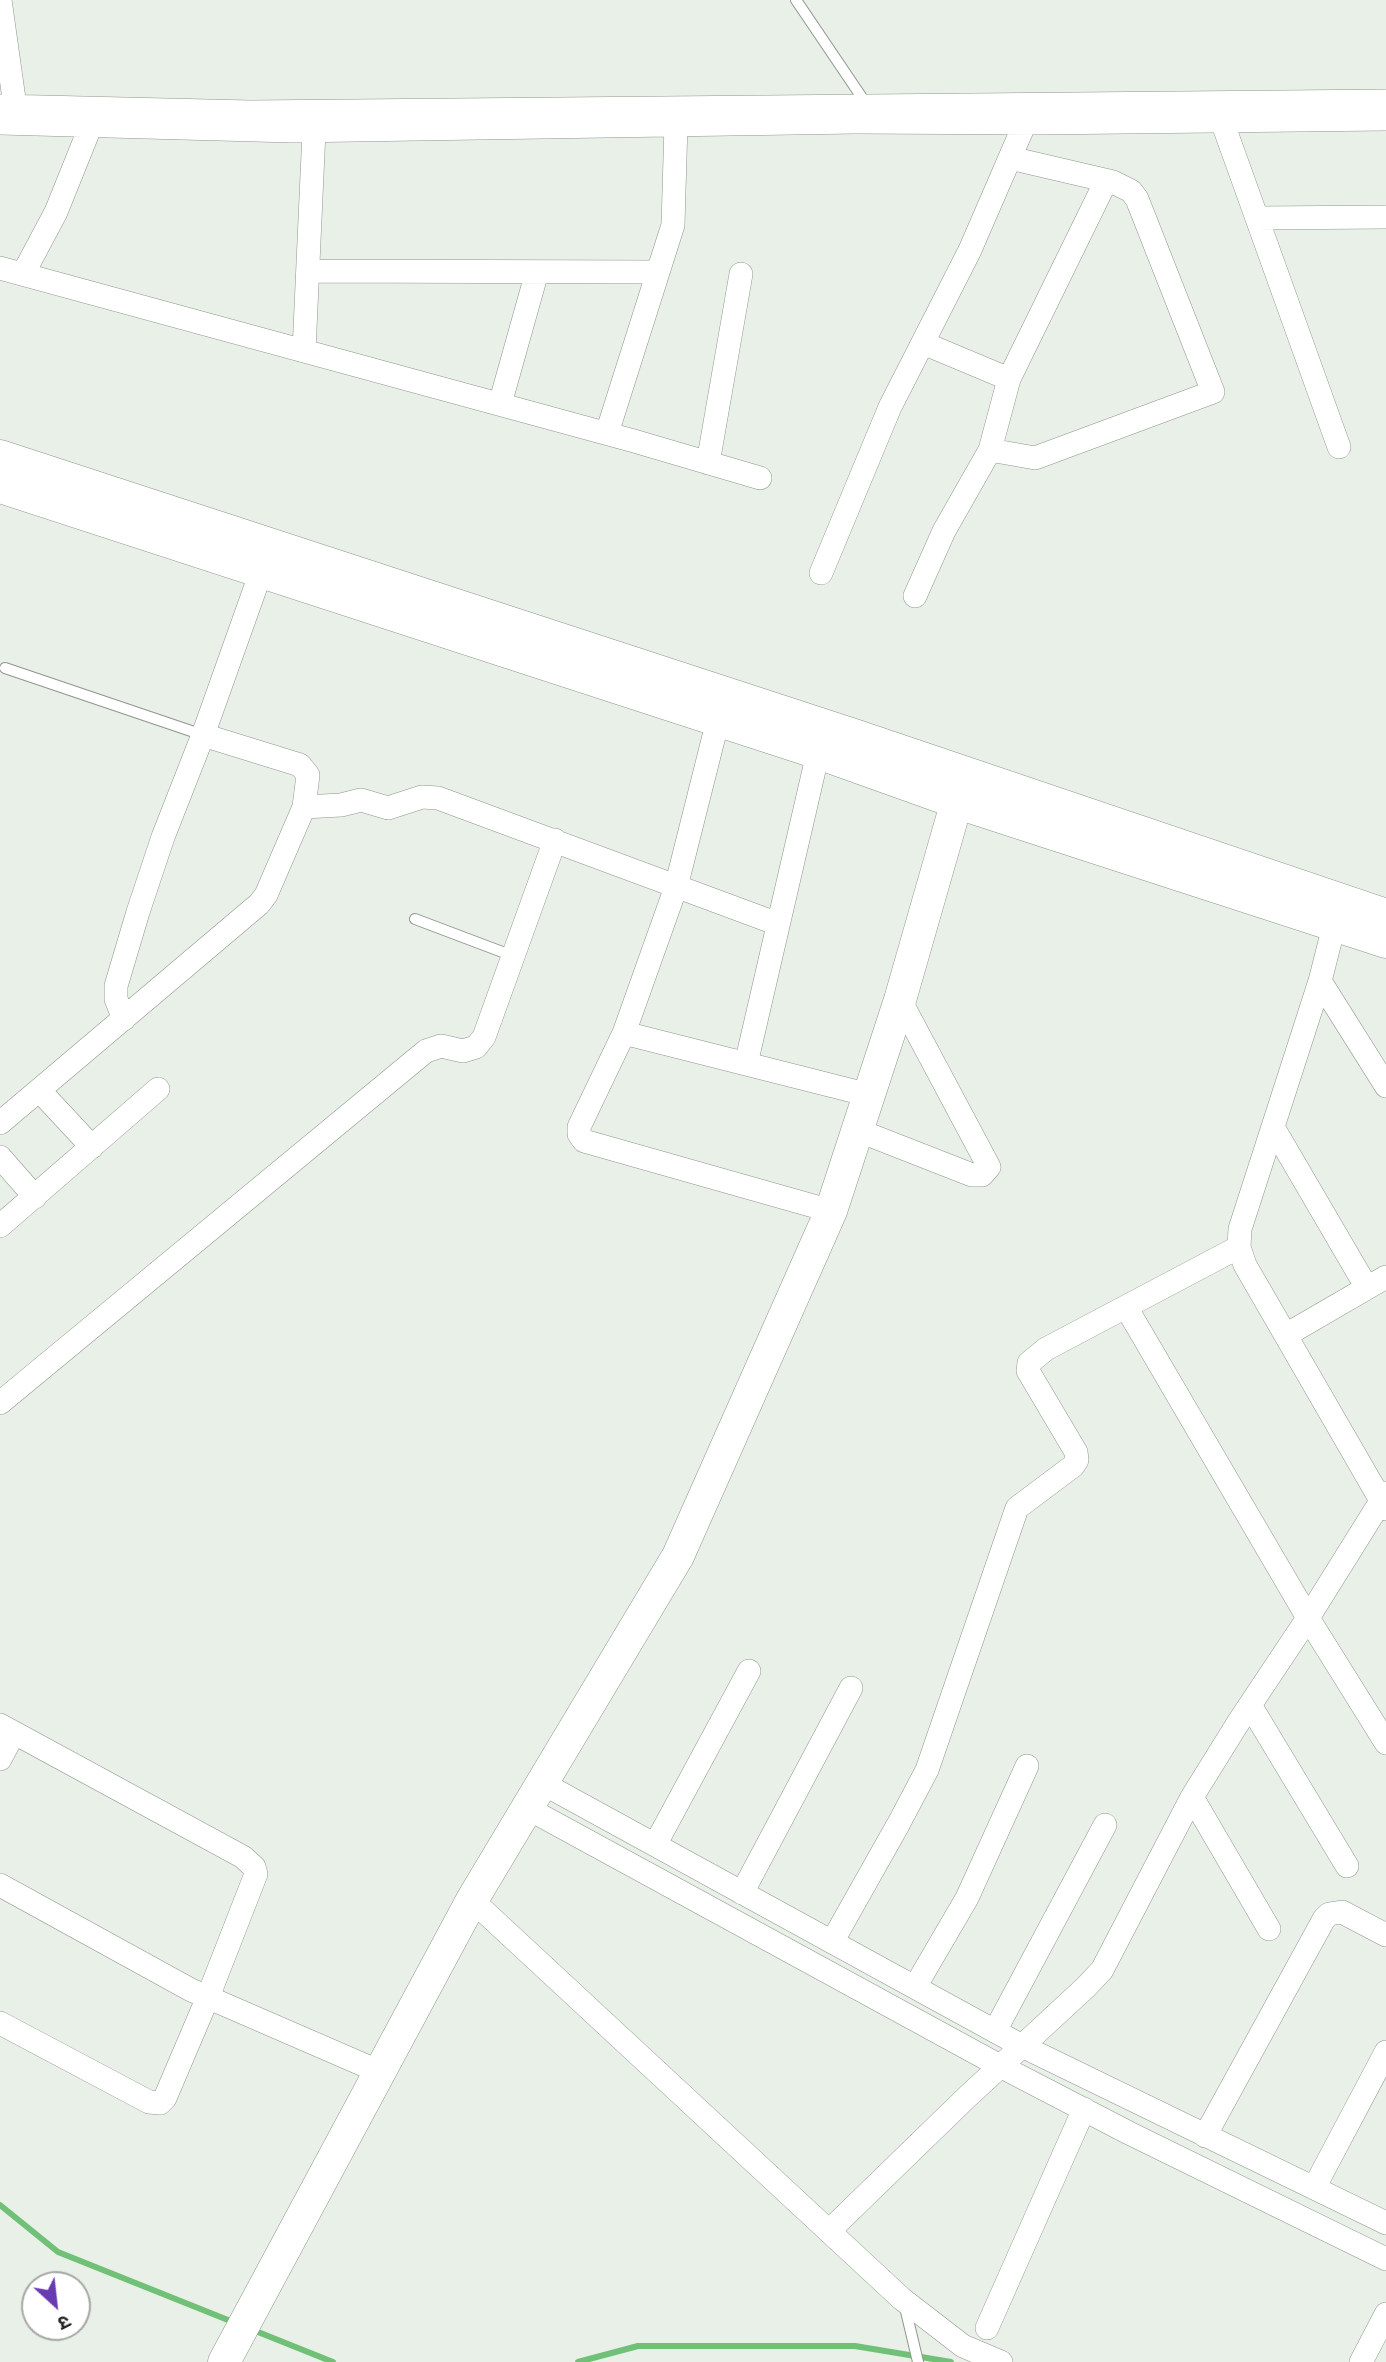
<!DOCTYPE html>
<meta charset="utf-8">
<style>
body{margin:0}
#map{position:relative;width:1386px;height:2362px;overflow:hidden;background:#e8f0e8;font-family:"IBM Plex Sans","Noto Sans Devanagari",sans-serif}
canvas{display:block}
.north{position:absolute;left:21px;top:2271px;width:70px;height:70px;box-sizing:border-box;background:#fff;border:2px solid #a6a7a6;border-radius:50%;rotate:153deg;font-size:19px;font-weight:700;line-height:28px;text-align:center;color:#212421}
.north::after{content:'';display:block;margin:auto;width:24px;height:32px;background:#683bb2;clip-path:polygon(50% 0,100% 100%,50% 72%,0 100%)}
</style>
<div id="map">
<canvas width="1386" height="2362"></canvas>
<div class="north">उ</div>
</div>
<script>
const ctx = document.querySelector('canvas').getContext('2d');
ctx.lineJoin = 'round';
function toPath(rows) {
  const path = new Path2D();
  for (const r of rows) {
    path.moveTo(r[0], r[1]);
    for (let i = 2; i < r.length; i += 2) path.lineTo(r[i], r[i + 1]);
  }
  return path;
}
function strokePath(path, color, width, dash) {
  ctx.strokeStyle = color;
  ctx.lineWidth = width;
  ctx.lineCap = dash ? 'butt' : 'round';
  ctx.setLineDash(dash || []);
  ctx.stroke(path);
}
strokePath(toPath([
 [0,2205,58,2252,233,2322],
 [253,2330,333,2362],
 [578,2362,638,2346,855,2346,951,2362]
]), '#71c078', 6);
const service = toPath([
 [796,0,867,105],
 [5,668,203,735],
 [415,919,513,956],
 [905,2307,918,2362]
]);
const minor = toPath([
 [0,0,15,106],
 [0,106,250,112,1386,101],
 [1222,121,1339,447],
 [0,123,292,131,856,122,1039,123,1386,119],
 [1257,218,1386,217],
 [0,268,634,441,760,478],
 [308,271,658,272],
 [23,274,56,212,95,115],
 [923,343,1009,379],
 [304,351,314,131],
 [500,404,537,272],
 [607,433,673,225,676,124],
 [990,450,1035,458,1213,392,1137,199,1131,191,1113,182,1010,158],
 [708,463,741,274],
 [821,573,890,407,970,250,1025,123],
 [915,596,944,531,990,450,1009,379,1106,181],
 [718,720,676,887,624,1033,579,1127,579,1134,584,1141,831,1211],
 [304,807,341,805,361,800,388,808,422,797,438,798,778,924],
 [1334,926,1320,981,1240,1229,1239,1247,1245,1265,1386,1509],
 [1320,981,1386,1086],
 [124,1019,116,999,116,986,138,912,163,837,203,735,261,572],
 [624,1033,869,1095],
 [746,1064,818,753],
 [39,1090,92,1147],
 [0,1123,259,904,266,895,304,807,308,775,300,765,203,735],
 [1273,1127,1367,1288],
 [857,1130,972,1175,982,1175,989,1167,900,1000],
 [0,1157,35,1197],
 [0,1226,158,1089],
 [1126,1307,1308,1618,1386,1743],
 [1286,1335,1386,1277],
 [0,1403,426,1051,441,1046,463,1051,476,1047,484,1037,555,840],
 [1250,1705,1347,1866],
 [0,1725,243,1857,254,1867,256,1874,208,1997,165,2098,160,2103,149,2102,0,2023],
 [0,1759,14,1733],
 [542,1783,1022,2046,1386,2223],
 [1192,1797,1269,1929],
 [527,1808,1000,2066,1129,2133,1386,2259],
 [655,1845,749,1671],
 [0,1885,191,1990,380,2072],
 [742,1893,851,1688],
 [472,1900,902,2299,963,2346,1001,2362],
 [832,1942,899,1823,927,1770,1017,1508,1073,1466,1077,1460,1076,1452,1028,1371,1029,1363,1046,1349,1239,1247],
 [915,1987,967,1898,1027,1766],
 [995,2031,1105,1825],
 [1205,2136,1324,1919,1329,1914,1342,1912,1386,1935],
 [1314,2188,1386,2052],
 [829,2231,967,2097,1086,1987,1102,1970,1192,1797,1238,1723,1308,1618,1386,1493],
 [987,2328,1084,2109],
 [1361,2362,1386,2314]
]);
const secondary = toPath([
 [0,456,857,736,1386,915],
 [0,487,818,753,958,803,1386,942],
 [224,2362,472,1900,678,1556,831,1211,900,1000,965,773]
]);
strokePath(service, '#8f968f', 12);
strokePath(minor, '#8f968f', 24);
strokePath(secondary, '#8f968f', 33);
strokePath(service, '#fff', 10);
strokePath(minor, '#fff', 23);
strokePath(secondary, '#fff', 32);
</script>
